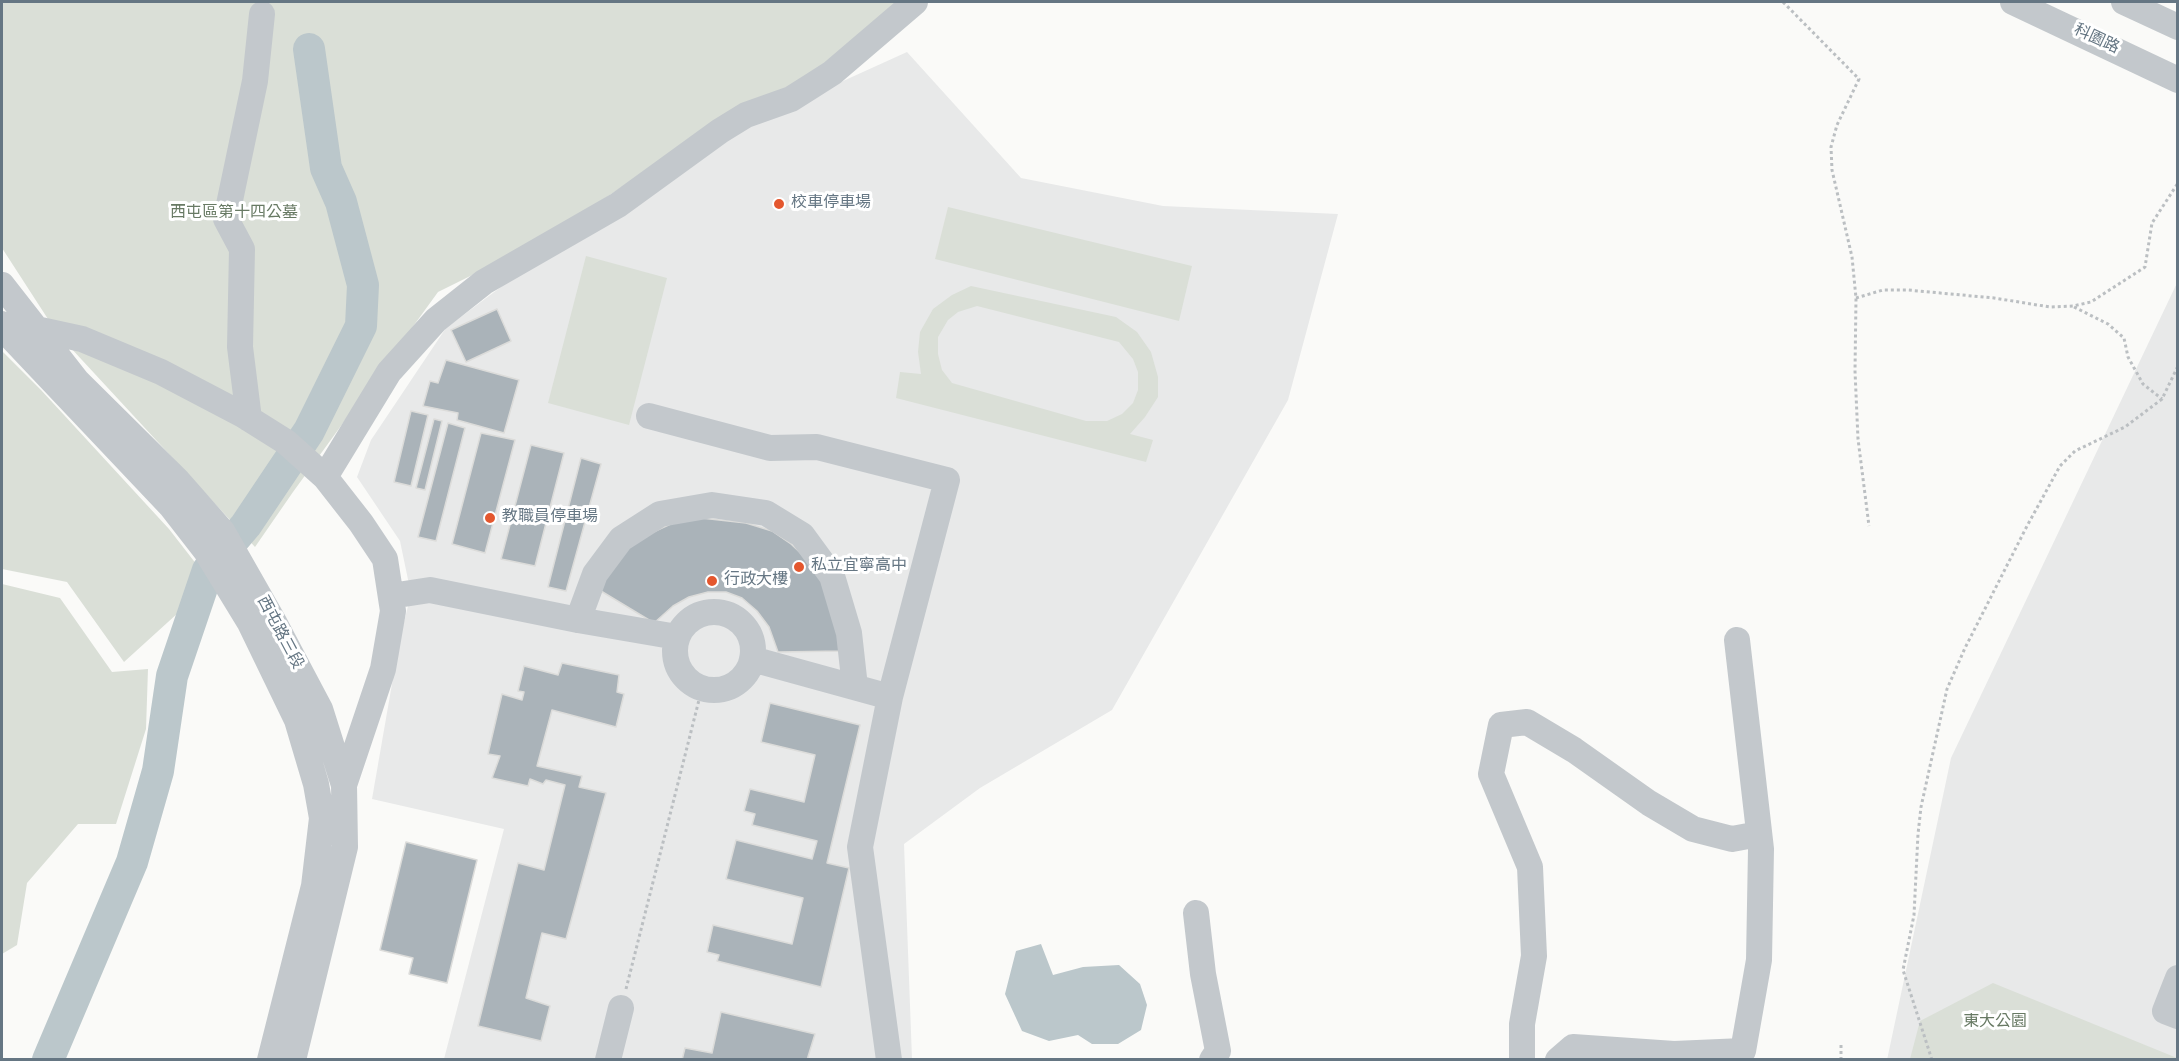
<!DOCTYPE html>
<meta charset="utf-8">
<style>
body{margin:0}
#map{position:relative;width:2179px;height:1061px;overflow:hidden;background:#fafaf8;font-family:Overpass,sans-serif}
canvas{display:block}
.frame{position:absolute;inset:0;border:3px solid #657683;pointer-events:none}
</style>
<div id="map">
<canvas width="2179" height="1061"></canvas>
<div class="frame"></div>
</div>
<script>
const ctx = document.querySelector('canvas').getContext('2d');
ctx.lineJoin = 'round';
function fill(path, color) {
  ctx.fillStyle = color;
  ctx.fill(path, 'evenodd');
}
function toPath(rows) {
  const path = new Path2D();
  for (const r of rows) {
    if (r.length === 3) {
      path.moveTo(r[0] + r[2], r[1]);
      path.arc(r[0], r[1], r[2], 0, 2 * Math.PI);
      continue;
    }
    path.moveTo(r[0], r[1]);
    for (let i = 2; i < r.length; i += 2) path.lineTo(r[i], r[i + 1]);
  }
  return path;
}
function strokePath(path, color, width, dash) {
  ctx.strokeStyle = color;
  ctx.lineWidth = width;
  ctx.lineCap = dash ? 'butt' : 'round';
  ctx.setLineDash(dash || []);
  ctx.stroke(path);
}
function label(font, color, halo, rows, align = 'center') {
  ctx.font = font + ' Overpass,"Noto Sans TC",sans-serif';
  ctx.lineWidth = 6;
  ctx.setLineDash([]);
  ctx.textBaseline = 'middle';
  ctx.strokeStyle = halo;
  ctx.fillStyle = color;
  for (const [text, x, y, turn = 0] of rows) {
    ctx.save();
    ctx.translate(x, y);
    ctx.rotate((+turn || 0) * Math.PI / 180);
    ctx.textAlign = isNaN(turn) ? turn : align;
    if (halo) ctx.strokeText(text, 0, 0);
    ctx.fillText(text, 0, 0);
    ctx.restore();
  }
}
fill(toPath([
 [907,52,1021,178,1163,206,1338,214,1288,400,1112,710,980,788,904,844,912,1059,444,1059,504,829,372,799,400,638,411,594,400,541,357,477,371,440,446,328,521,272,755,121],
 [2177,283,2177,1059,1887,1060,1951,758]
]), '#e8e9e9');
fill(toPath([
 [2,2,901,2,817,75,745,104,543,240,438,292,293,492,255,547,57,333,2,248],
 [948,207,1192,266,1179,321,935,259],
 [586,256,667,278,629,425,548,403],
 [971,286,1116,317,1137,332,1151,352,1158,377,1158,397,1145,417,1130,434,1153,440,1146,462,896,398,900,372,921,374,918,352,920,332,933,309,952,295],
 [977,306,1119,342,1133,359,1138,372,1138,390,1133,403,1122,414,1107,421,1086,421,952,383,942,370,938,354,938,337,948,320,958,312],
 [2,351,41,390,169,529,211,583,124,662,67,582,2,569],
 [2,584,60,598,112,672,148,669,146,729,116,824,78,824,27,883,17,945,2,954],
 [1993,983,2177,1058,2177,1059,1910,1059,1920,1021]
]), '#dadfd7');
fill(toPath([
 [1041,944,1053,975,1083,967,1119,965,1140,984,1147,1005,1141,1030,1118,1044,1092,1044,1078,1035,1049,1041,1022,1031,1005,994,1016,951]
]), '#bbc7cb');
strokePath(toPath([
 [48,1060,132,862,158,771,172,676,208,570,246,525,309,431,361,326,363,285,341,202,326,168,309,49]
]), '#bbc7cb', 32);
const building = toPath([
 [497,309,511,341,466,362,451,330,497,309],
 [446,360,519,380,504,433,457,420,458,413,423,406,430,381,438,383,446,360],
 [411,411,428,415,411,486,394,482,411,411],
 [434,419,442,421,425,490,416,488,434,419],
 [448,423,465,428,436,541,418,537,448,423],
 [481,433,515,440,485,553,452,544,481,433],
 [531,445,564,453,535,566,501,559,531,445],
 [581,458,601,464,566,591,548,587,581,458],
 [701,518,746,523,772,531,791,544,808,560,831,596,842,651,778,652,769,627,757,611,742,598,726,592,708,592,689,597,673,606,654,623,596,588,630,546,649,534,675,522,701,518],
 [562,663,619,675,617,692,624,694,616,727,552,710,537,766,582,776,579,787,606,793,566,939,542,933,526,998,550,1006,541,1041,478,1026,518,863,544,870,565,785,546,780,543,784,530,779,528,786,492,778,500,756,488,754,502,694,522,700,524,692,518,691,524,666,558,675,562,663],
 [770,703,860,725,827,863,849,868,821,987,717,961,719,955,707,952,713,925,792,944,803,898,726,879,736,840,812,859,817,841,752,825,755,814,744,811,750,789,804,802,815,755,761,742,770,703],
 [406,842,477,860,447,983,409,974,413,958,380,950,406,842],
 [721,1012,815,1034,807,1060,682,1060,685,1048,712,1053,721,1012]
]);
fill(building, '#aab3b9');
strokePath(building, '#dcdcda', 1.5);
strokePath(toPath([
 [1783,2,1859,79,1837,125,1831,147,1832,170,1852,257,1856,298,1855,371,1858,439,1869,526],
 [1856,298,1883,290,1908,290,1994,298,2050,307,2073,306,2091,302,2145,267,2152,223,2178,183],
 [2074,307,2108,324,2124,338,2128,357,2143,384,2162,399],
 [626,989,702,688],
 [1841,1045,1841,1060],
 [1932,1060,1903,970,1914,915,1918,834,1921,807,1947,689,1965,648,2027,526,2060,466,2075,451,2125,427,2162,399,2178,366]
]), '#bbbfc2', 3, [3, 3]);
strokePath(toPath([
 [2013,2,2178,80],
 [2124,2,2178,27],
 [2,285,77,381,178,481,222,531,275,624,320,709,344,785,345,847,293,1060],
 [2,324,12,338,171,506,206,551,250,623,297,720,316,784,322,818,314,886,270,1060],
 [36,329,82,339,161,372,243,415,286,442,325,477],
 [649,416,770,448,817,447,947,480,890,697],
 [249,419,240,347,242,249,226,219,255,81,262,14],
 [391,596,430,590,578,620,677,637],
 [714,651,39],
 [578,620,595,574,621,539,660,514,712,505,766,513,802,535,832,576,849,633,855,687],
 [752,659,890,697,860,847,889,1060],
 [344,785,383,669,393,611,385,559,361,523,325,477,389,372,436,320,484,282,618,205,720,131,746,115,791,99,810,87,832,73,915,2],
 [1196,913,1203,974,1218,1051,1212,1060],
 [2178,978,2165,1011,2178,1016],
 [608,1060,621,1008],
 [1522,1060,1522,1024,1534,956,1530,867,1491,774,1501,725,1527,722,1574,750,1649,803,1693,829,1732,839,1759,834],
 [1558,1060,1573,1047,1674,1054,1743,1051,1759,960,1761,849,1737,640]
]), '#c3c8cc', 26);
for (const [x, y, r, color] of [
 [779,204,6,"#e4572e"],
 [490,518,6,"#e4572e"],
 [799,567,6,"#e4572e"],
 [712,581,6,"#e4572e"]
]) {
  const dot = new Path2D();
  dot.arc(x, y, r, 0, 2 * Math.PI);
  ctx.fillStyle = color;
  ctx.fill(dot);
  strokePath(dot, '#fff', 2);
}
label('16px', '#657683', '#fff', [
 ["科園路",2096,40,25],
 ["西屯路三段",279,633,62]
]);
label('16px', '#657683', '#fff', [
 ["校車停車場",791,204],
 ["教職員停車場",502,518],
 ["私立宜寧高中",811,567],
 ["行政大樓",724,581]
], 'left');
label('16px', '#687a64', '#fff', [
 ["西屯區第十四公墓",234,214],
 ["東大公園",1995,1023]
]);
</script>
